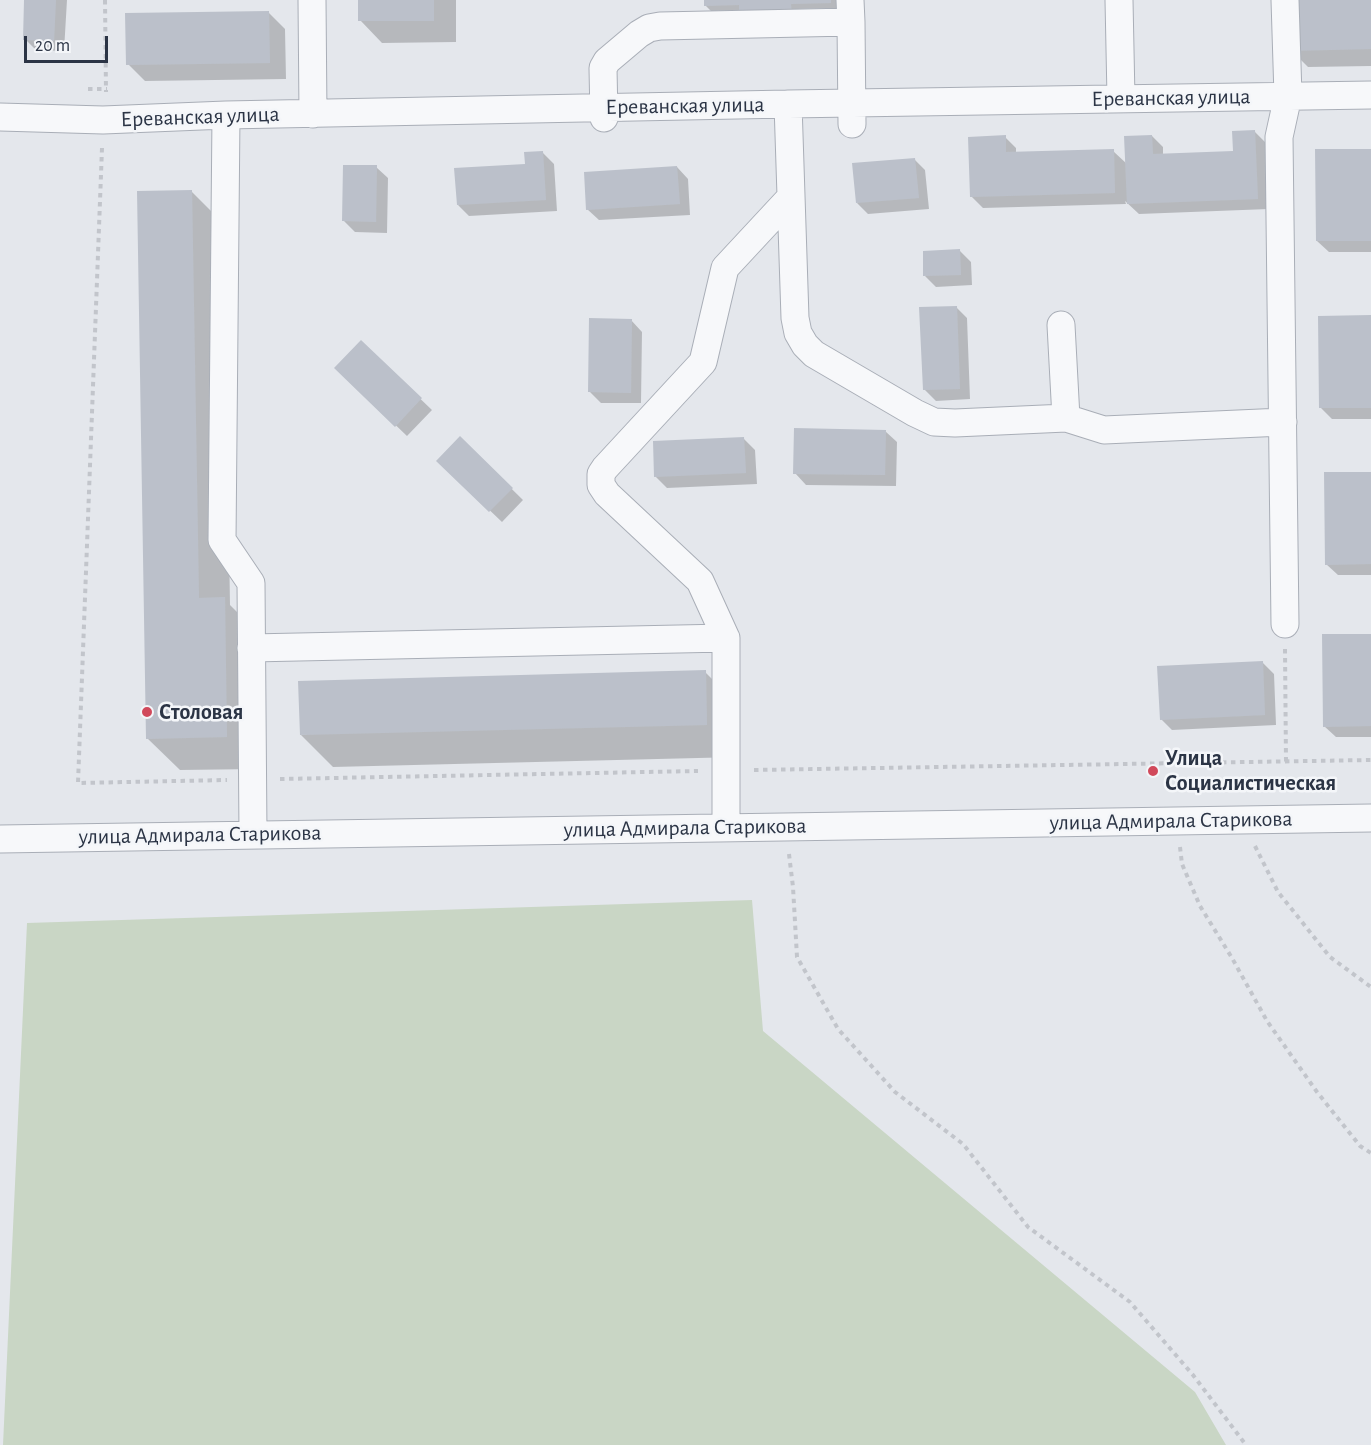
<!DOCTYPE html>
<meta charset="utf-8">
<style>
body{margin:0}
#map{position:relative;width:1371px;height:1445px;overflow:hidden;background:#e4e7ec;font-family:"Alegreya Sans",sans-serif}
canvas{display:block}
.scale{position:absolute;left:24px;top:36px;width:84px;height:27px;box-sizing:border-box;border:3px solid #2b3445;border-top:0;padding-left:8px;font-size:18px;line-height:21px;white-space:nowrap;color:#2b3445;-webkit-text-stroke:4px #f4f6f9;paint-order:stroke}
</style>
<div id="map">
<canvas width="1371" height="1445"></canvas>
<div class="scale">20 m</div>
</div>
<script>
const ctx = document.querySelector('canvas').getContext('2d');
ctx.lineJoin = 'round';
function fill(path, color) {
  ctx.fillStyle = color;
  ctx.fill(path, 'evenodd');
}
function toPath(rows) {
  const path = new Path2D();
  for (const r of rows) {
    path.moveTo(r[0], r[1]);
    for (let i = 2; i < r.length; i += 2) path.lineTo(r[i], r[i + 1]);
  }
  return path;
}
function strokePath(path, color, width, dash) {
  ctx.strokeStyle = color;
  ctx.lineWidth = width;
  ctx.lineCap = dash ? 'butt' : 'round';
  ctx.setLineDash(dash || []);
  ctx.stroke(path);
}
function label(font, color, halo, rows, align = 'center') {
  ctx.font = font + ' "Alegreya Sans",sans-serif';
  ctx.lineWidth = 5;
  ctx.setLineDash([]);
  ctx.textBaseline = 'middle';
  ctx.strokeStyle = halo;
  ctx.fillStyle = color;
  for (const [text, x, y, turn = 0] of rows) {
    ctx.save();
    ctx.translate(x, y);
    ctx.rotate((+turn || 0) * Math.PI / 180);
    ctx.textAlign = isNaN(turn) ? turn : align;
    if (halo) ctx.strokeText(text, 0, 0);
    ctx.fillText(text, 0, 0);
    ctx.restore();
  }
}
fill(toPath([
 [752,900,763,1031,1195,1392,1226,1445,3,1445,27,923]
]), '#c9d6c5');
fill(toPath([
 [26,0,67,0,64,51,36,50,25,39],
 [360,0,456,0,456,42,382,43,360,20],
 [705,0,836,0,836,8,796,9,796,23,740,10,711,11,705,5],
 [1371,0,1371,66,1308,67,1291,50],
 [268,12,285,29,286,79,145,81,128,64],
 [1255,132,1266,143,1269,209,1139,214,1125,201,1126,204,983,208,971,196,1005,137,1016,148,1016,154,1113,151,1127,164,1152,136,1163,147,1163,155,1234,152],
 [1371,150,1371,252,1329,252,1317,241],
 [542,152,554,164,557,211,469,216,458,205,526,165],
 [914,159,925,170,929,209,868,214,857,203],
 [376,167,388,178,387,233,355,232,344,221],
 [677,167,688,179,690,215,599,220,587,209],
 [192,192,224,224,230,605,256,631,259,769,180,770,147,738],
 [960,251,971,262,972,285,936,287,925,276],
 [956,307,967,318,970,399,936,401,924,389],
 [1371,317,1371,419,1332,419,1321,408],
 [631,320,642,332,641,403,601,403,590,392],
 [361,342,432,410,407,436,336,368],
 [885,431,897,442,896,486,806,485,795,473],
 [460,438,523,500,502,522,438,461],
 [744,439,755,450,757,484,667,488,655,476],
 [1371,473,1371,575,1338,575,1326,564],
 [1371,635,1371,737,1336,737,1324,726],
 [1262,662,1274,674,1276,725,1172,730,1161,719],
 [705,672,737,704,739,757,333,767,301,735]
]), '#0003');
fill(toPath([
 [24,0,56,0,54,41,23,40],
 [358,0,434,0,434,21,358,21],
 [704,0,831,0,831,3,791,4,792,19,739,20,739,5,704,6],
 [1288,0,1371,0,1371,49,1289,51],
 [269,11,270,63,126,65,125,13],
 [1255,130,1258,199,1127,204,1124,136,1152,135,1153,154,1233,151,1232,131],
 [1006,135,1006,152,1114,149,1115,193,970,197,968,137],
 [1315,149,1371,149,1371,241,1316,241],
 [543,151,546,200,457,205,454,168,525,164,524,152],
 [915,158,919,198,856,203,852,163],
 [343,165,377,165,376,222,342,221],
 [677,166,680,204,586,210,584,172],
 [192,190,199,598,225,597,227,737,146,739,137,191],
 [960,249,961,275,923,276,923,251],
 [957,306,960,389,923,390,919,307],
 [1371,315,1371,408,1319,408,1318,316],
 [589,318,632,319,631,393,588,392],
 [361,340,422,398,395,427,334,368],
 [794,428,886,430,885,475,793,474],
 [460,436,513,488,489,512,436,461],
 [744,437,746,473,654,477,653,441],
 [1324,472,1371,472,1371,564,1325,565],
 [1322,634,1371,634,1371,726,1323,727],
 [1263,661,1265,715,1160,720,1157,666],
 [706,670,707,725,300,735,298,681]
]), '#bbc0ca');
const minor = toPath([
 [312,0,313,114],
 [1119,0,1121,98],
 [851,22,852,124],
 [788,104,795,318,798,333,805,345,814,354,915,413,934,422,955,423,1066,418,1061,325],
 [226,115,222,540,251,583,253,834],
 [0,117,103,120,226,115,788,104,1371,95],
 [604,118,603,68,607,61,639,34,649,28,660,26,851,22,850,0],
 [1066,418,1104,430,1283,422],
 [1285,624,1279,137,1288,96,1285,0],
 [726,638,700,581,607,494,601,485,601,474,605,468,703,362,725,268,791,197],
 [251,648,726,638,726,827],
 [0,839,1371,818]
]);
strokePath(minor, '#a9aeb7', 29);
strokePath(toPath([
 [105,0,106,92],
 [88,89,107,89],
 [102,148,78,783,227,780],
 [1285,649,1286,762],
 [754,770,1371,760],
 [280,779,698,771],
 [1255,846,1278,892,1330,957,1371,987],
 [1180,847,1182,864,1200,906,1232,958,1267,1021,1317,1092,1360,1146,1371,1153],
 [789,854,793,887,797,957,838,1029,895,1092,963,1144,1028,1227,1130,1302,1193,1375,1246,1445]
]), '#c2c5cb', 4, [4.5, 4.5]);
strokePath(minor, '#f7f8fa', 27);
for (const [x, y, r, color] of [
 [147,712,6,"#d1495b"],
 [1153,771,6,"#d1495b"]
]) {
  const dot = new Path2D();
  dot.arc(x, y, r, 0, 2 * Math.PI);
  ctx.fillStyle = color;
  ctx.fill(dot);
  strokePath(dot, '#f4f6f9', 2);
}
label('22px', '#2b3445', '#f4f6f9', [
 ["Ереванская улица",1171,98,-1],
 ["Ереванская улица",685,106,-1],
 ["Ереванская улица",200,117,-2],
 ["улица Адмирала Старикова",1171,821,-1],
 ["улица Адмирала Старикова",685,828,-1],
 ["улица Адмирала Старикова",200,835,-1]
]);
label('bold 22px', '#2b3445', '#f4f6f9', [
 ["Столовая",159,712],
 ["Улица",1165,758],
 ["Социалистическая",1165,783]
], 'left');
</script>
